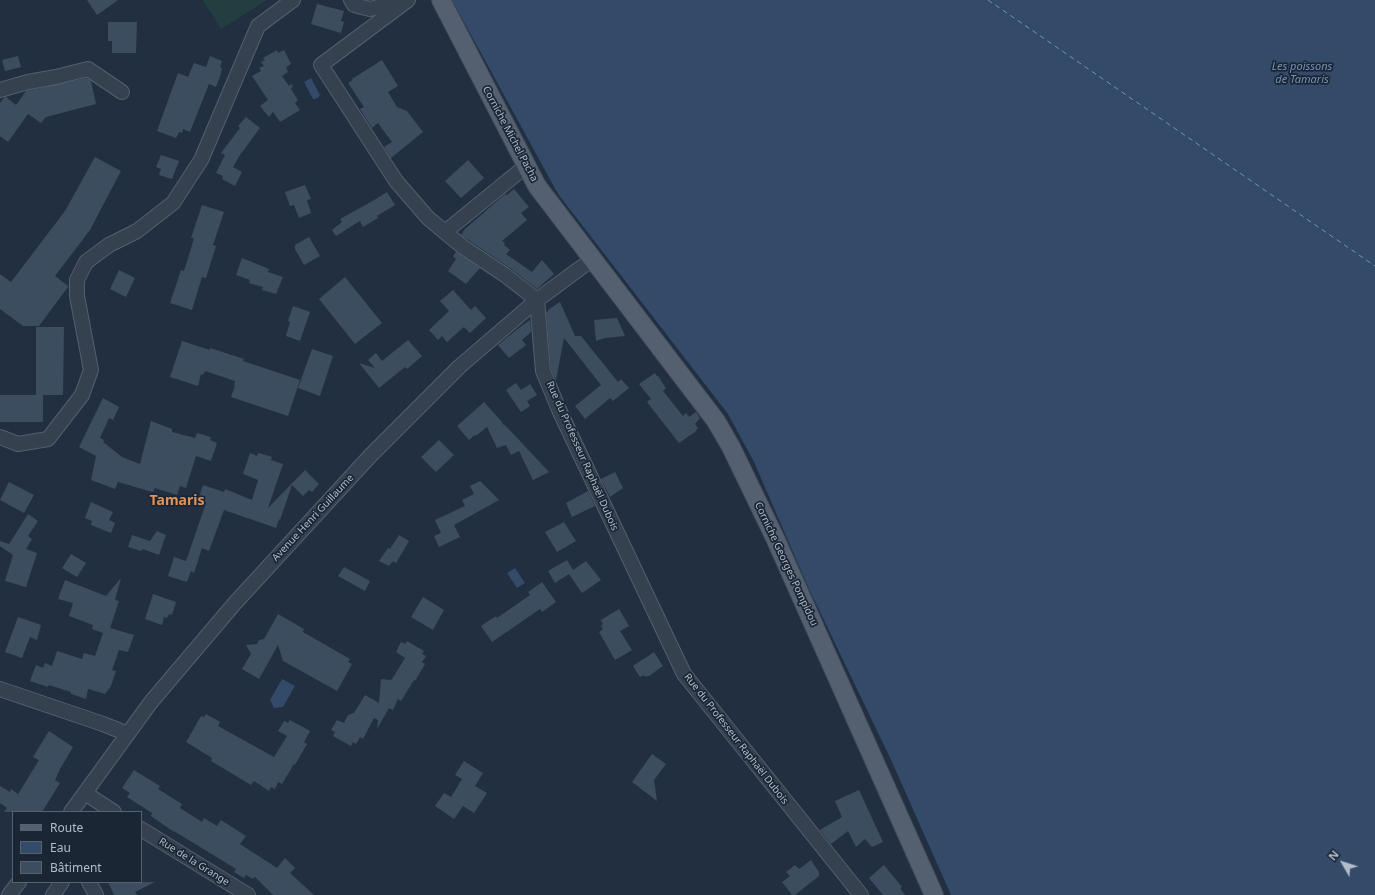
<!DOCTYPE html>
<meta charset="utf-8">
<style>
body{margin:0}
#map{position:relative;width:1375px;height:895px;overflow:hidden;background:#212f40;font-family:"Noto Sans",sans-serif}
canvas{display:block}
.legend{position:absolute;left:12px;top:811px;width:130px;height:72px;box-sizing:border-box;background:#1b2635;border:1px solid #576271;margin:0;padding:5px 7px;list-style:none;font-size:12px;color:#b2bccb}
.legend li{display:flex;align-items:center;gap:8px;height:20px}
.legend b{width:20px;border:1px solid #576271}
.north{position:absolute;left:1323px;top:843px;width:40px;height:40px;-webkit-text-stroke:3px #1b2635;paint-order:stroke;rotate:309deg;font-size:11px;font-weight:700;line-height:16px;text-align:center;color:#b2bccb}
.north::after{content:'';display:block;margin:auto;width:14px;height:18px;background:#b2bccb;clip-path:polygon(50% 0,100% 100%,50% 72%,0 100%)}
</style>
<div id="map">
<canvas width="1375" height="895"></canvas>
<ul class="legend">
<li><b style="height:5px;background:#546070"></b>Route</li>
<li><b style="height:11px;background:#334a69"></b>Eau</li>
<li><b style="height:11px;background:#3d4d60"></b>Bâtiment</li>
</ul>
<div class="north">N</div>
</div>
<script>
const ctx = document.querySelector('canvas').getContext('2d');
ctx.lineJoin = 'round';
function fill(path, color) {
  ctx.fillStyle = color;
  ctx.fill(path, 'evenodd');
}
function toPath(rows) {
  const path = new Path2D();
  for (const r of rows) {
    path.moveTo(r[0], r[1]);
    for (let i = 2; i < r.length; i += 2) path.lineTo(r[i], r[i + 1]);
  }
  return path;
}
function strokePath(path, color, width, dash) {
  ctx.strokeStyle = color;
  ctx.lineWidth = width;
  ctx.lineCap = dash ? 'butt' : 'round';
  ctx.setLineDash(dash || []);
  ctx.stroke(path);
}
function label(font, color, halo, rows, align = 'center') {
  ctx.font = font + ' "Noto Sans",sans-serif';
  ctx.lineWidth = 3.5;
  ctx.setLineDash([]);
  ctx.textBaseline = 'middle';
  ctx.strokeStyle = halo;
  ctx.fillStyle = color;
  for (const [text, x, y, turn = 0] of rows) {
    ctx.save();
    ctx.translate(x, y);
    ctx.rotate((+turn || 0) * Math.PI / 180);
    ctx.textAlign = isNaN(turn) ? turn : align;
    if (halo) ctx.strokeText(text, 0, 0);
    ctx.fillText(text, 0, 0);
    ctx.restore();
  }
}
fill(toPath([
 [203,0,267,0,221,29]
]), '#233e41');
fill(toPath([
 [452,0,1375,0,1375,895,951,895,892,762,809,589,754,462,728,414,558,194],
 [311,78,320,95,319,97,315,99,313,99,304,82],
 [515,568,525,583,517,588,507,573],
 [282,679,295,686,283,707,274,708,270,700]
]), '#334a69');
strokePath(toPath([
 [988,0,1375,266]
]), '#7692b6', 1, [5, 4]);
fill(toPath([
 [87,0,118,0,97,15],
 [317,4,344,11,341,21,344,22,341,33,311,24],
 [108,22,137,22,136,53,112,53,112,41,108,41],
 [277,50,278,53,284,50,291,64,286,67,288,72,282,76,289,86,291,84,293,86,291,89,298,100,295,103,300,110,280,122,273,112,269,117,260,106,268,100,252,76,261,71,259,68,264,66,261,62,265,60,263,58],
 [18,56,21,67,5,71,2,60],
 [210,56,222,61,220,67,222,68,220,77,216,87,209,84,190,132,183,129,182,133,179,132,176,138,157,131,178,73,188,77,194,63,206,67],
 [382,60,398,86,388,92,397,107,407,111,423,132,391,158,384,147,392,142,378,123,372,128,360,109,364,107,348,83,353,80,352,79],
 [86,78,91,81,96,104,46,117,41,123,28,114,8,142,0,136,0,103,4,98,6,97,16,105,26,91],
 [246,117,260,128,240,155,233,167,242,172,235,186,222,179,223,176,216,173,225,155,221,153,240,128,238,126],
 [161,155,179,161,172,179,159,175,161,169,156,167],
 [95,157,121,171,90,230,55,276,68,286,68,287,39,326,23,326,0,309,0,274,11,282,65,211],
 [468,160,484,178,461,198,445,181],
 [305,185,311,199,307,200,311,213,299,218,294,205,290,206,285,192],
 [514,189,529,207,521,213,527,220,502,241,505,243,504,245,510,250,506,254,532,272,542,260,554,274,537,289,510,268,461,235,465,229,504,195,505,194,507,195],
 [387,192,395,205,377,216,378,218,363,227,360,221,336,236,332,230,342,222,340,219,376,199],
 [202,205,224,212,213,245,216,246,206,278,202,277,192,310,170,303,181,270,184,271,189,255,194,238,191,238],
 [309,237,320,256,304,265,295,249,295,245],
 [456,252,480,268,466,284,448,271,456,259,453,256],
 [242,258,269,269,268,272,283,277,276,294,262,290,263,287,249,283,250,280,236,275],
 [119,270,135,278,126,297,110,289],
 [345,277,382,323,355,344,319,299],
 [453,290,471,310,475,306,486,318,470,333,464,327,447,342,442,336,438,340,429,330,449,311,440,301],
 [560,302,575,336,581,336,618,382,621,379,629,388,613,401,610,398,585,419,575,406,601,385,564,338,556,380,551,369,546,311,548,312,548,310],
 [293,306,310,312,300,341,286,336,290,322,288,321],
 [617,318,625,336,605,338,596,341,594,320],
 [530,320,531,332,522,340,526,345,509,358,498,345,520,327],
 [36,327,64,327,63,395,43,395,43,422,0,422,0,395,36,395],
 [408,340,422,356,407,369,405,367,379,388,359,363,375,368,368,360,376,353,382,361],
 [182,341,210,350,210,348,244,359,243,361,300,380,288,416,231,397,235,386,234,385,235,381,205,371,203,375,201,374,198,386,170,377],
 [312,349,333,356,320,396,298,388],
 [655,373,657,376,658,376,666,388,663,391,683,416,686,413,689,417,696,412,700,418,695,424,698,428,695,432,679,443,647,402,651,399,639,384],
 [516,383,521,390,530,384,537,395,527,401,530,406,521,412,506,390],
 [103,398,119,407,113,420,109,418,100,438,104,440,103,442,122,457,140,464,151,421,172,429,172,432,195,438,197,433,211,437,210,440,217,443,211,461,196,456,186,488,180,486,177,495,155,488,153,492,149,491,118,482,115,489,91,480,96,456,79,447],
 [484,402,503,423,502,424,505,425,549,472,533,480,519,451,511,455,506,445,497,448,487,427,476,436,475,435,469,440,457,426],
 [439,440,454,455,436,472,421,457],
 [250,453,257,456,258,453,266,455,272,457,271,460,283,464,268,508,305,470,319,484,312,492,309,490,303,496,292,485,280,520,279,519,276,528,224,510,209,551,202,548,194,573,191,571,187,582,168,576,174,557,186,561,206,503,198,500,203,485,224,492,225,489,252,500,258,480,243,474],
 [615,472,623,488,610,497,601,479],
 [480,481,499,500,454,525,460,537,439,547,434,536,441,533,435,520,465,506,462,500,474,494,470,486],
 [9,482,34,495,24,513,0,500],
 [588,491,595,506,572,517,566,503],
 [91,502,113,512,109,520,115,523,111,533,91,525,92,521,85,518],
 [28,514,38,521,28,536,32,539,26,549,37,553,26,587,5,581,13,555,0,546,0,541,9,544],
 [564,522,576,541,557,552,545,532],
 [157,531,166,535,159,555,143,549,141,551,128,547,132,535,150,541],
 [399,535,409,541,396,563,393,561,389,566,379,561,388,548,390,549],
 [71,554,86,563,77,577,62,568],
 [567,560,573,570,586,561,601,580,582,593,569,574,555,583,548,571],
 [344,567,370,581,365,591,338,576],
 [121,578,115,600,119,601,110,628,134,635,128,652,119,650,112,670,116,671,111,686,105,694,88,689,86,699,71,694,71,692,49,685,48,687,30,681,36,665,43,668,45,663,52,666,57,651,82,659,84,653,95,656,103,633,92,629,93,625,69,616,73,603,58,599,65,580,106,596],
 [542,582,556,602,542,612,540,609,492,642,481,626,496,616,497,618,530,595,528,592],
 [153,594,176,602,172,615,169,614,167,618,164,617,162,625,145,619],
 [423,597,444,610,433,630,411,617],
 [619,609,629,626,620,631,632,650,615,660,599,632,603,629,601,626,603,624,601,620],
 [278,614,304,629,303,632,350,659,348,662,352,664,337,691,283,661,278,645,259,679,242,669,251,654,246,645,257,644,259,640,264,639],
 [18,617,41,625,37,640,30,637,22,658,5,652],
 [407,641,424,651,422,654,426,656,422,662,425,664,415,681,414,680,401,701,398,699,393,710,389,708,377,729,378,720,374,718,363,739,360,737,356,744,353,742,351,746,333,736,335,732,331,730,337,720,344,723,348,715,354,713,365,695,379,703,381,679,391,680,394,676,405,658,396,652,401,642,405,644],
 [654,652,663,666,649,676,648,676,645,677,644,675,640,677,633,666],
 [206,714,220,722,218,726,274,757,287,736,278,731,284,721,288,723,290,720,310,731,304,742,307,744,295,765,294,764,282,784,278,782,275,789,271,787,269,791,254,781,251,785,211,761,212,758,186,742,201,716,204,717],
 [49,731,73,747,60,769,55,780,60,783,42,812,4,812,7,808,0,803,0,786,10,792,11,789,18,794,39,760,33,757],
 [652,754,666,764,654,780,657,801,632,782],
 [464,761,483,773,475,786,487,793,474,813,463,806,454,819,435,806,444,793,451,797,462,779,455,775],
 [134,770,160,786,158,789,182,804,180,808,202,822,204,818,217,826,221,820,246,836,240,844,277,868,285,858,295,868,290,873,314,895,273,895,255,877,253,879,246,875,244,878,234,872,236,869,174,831,174,832,151,816,152,813,127,797,130,793,122,788],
 [859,790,883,842,872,847,865,839,856,847,848,831,831,844,820,830,842,817,835,801],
 [811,860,819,872,819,876,795,895,792,895,782,882,790,876,786,872,795,865,799,869],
 [884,865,902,887,900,888,905,895,883,895,869,878],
 [108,882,155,882,135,892,137,895,114,895]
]), '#3d4d60');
const minor = toPath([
 [351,0,354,5,370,9,383,6,390,0],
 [408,0,321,65,396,181,428,218,463,247,505,275,537,300,543,371,560,412,684,674,861,895],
 [0,90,28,82,56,77,88,69,122,92],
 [445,232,526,166],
 [0,437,18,444,48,439,82,395,91,370,77,296,77,280,86,262,109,245,137,231,173,203,201,160,258,26,293,0],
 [0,689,103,724,128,734],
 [85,793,114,812],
 [71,812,151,702,235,603,371,455,459,367,537,300,579,269,592,260],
 [141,829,248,895],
 [89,882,96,895],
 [9,895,19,882],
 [53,895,62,882]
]);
const major = toPath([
 [441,0,537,186,716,421,731,447,775,538,934,895]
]);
strokePath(minor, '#545f6e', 16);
strokePath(major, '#3f4a59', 20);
strokePath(minor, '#364150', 14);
strokePath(major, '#546070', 18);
label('10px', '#b2bccb', '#1b2635', [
 ["Corniche Michel Pacha",510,134,62],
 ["Rue du Professeur Raphaël Dubois",582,456,66],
 ["Avenue Henri Guillaume",313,518,-47],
 ["Corniche Georges Pompidou",786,564,65],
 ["Rue du Professeur Raphaël Dubois",736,739,52],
 ["Rue de la Grange",194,862,32]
]);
label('italic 11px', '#7692b6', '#1b2635', [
 ["Les poissons",1302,67],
 ["de Tamaris",1302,80]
]);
label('bold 14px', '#e09258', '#1b2635', [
 ["Tamaris",177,501]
]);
</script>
